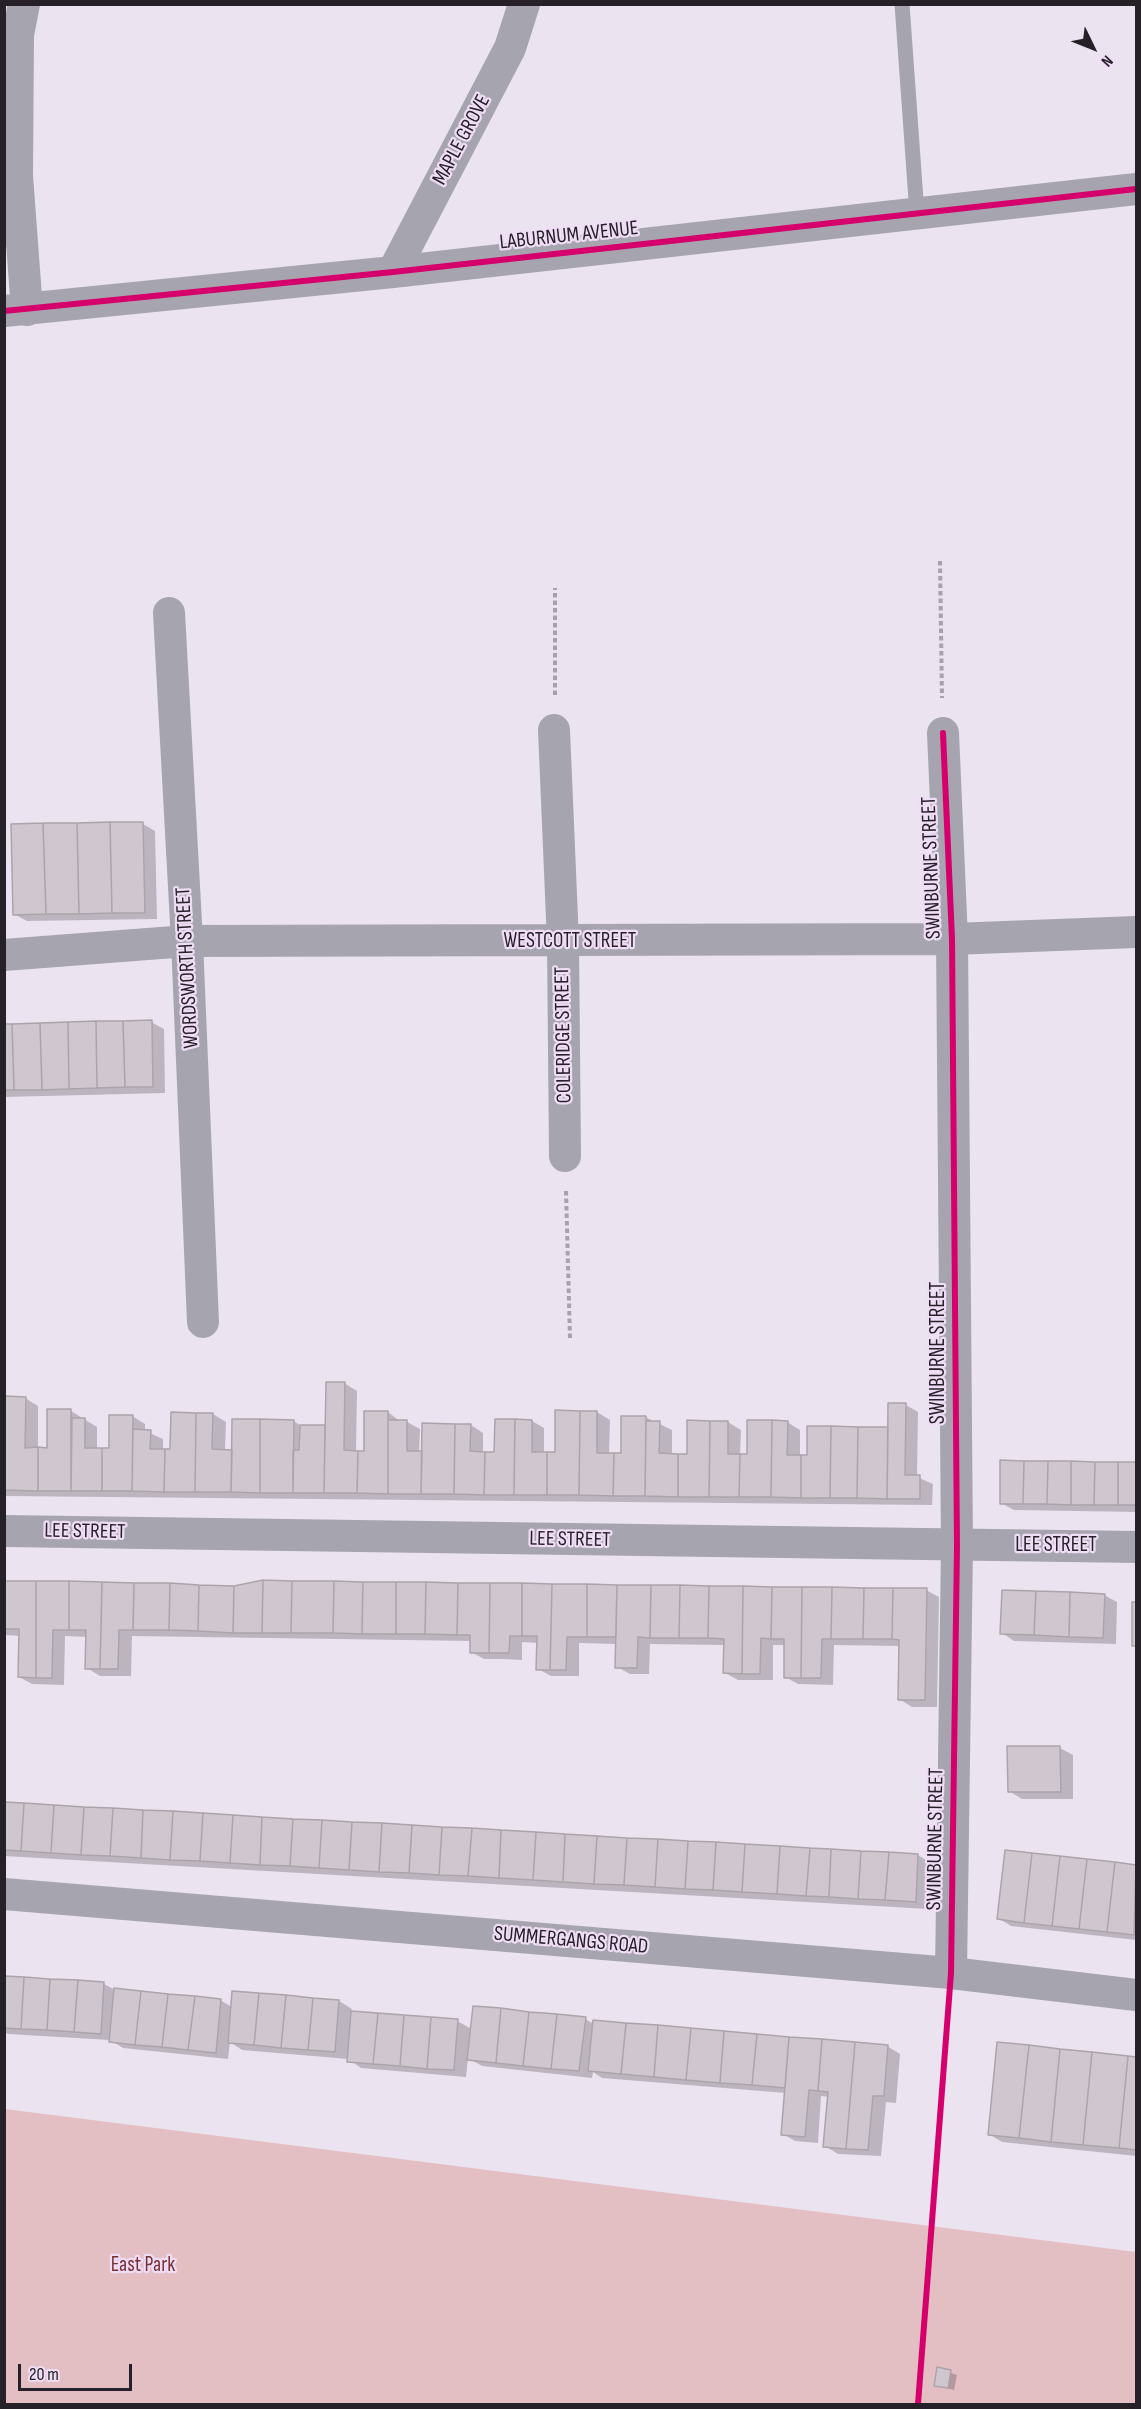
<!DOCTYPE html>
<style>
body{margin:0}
#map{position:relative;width:1141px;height:2409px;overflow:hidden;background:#ece3f0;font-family:"Sofia Sans Condensed",sans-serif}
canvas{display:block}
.frame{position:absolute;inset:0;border:6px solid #262029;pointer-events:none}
.north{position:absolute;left:1063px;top:18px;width:60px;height:60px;-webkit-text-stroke:4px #efddf6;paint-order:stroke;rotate:133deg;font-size:16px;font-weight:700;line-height:24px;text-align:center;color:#262029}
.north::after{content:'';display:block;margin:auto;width:21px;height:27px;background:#262029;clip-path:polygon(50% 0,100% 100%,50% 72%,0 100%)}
.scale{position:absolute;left:18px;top:2364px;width:114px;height:27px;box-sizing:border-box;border:3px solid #262029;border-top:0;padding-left:8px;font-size:18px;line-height:21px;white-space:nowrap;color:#262029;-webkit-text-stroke:4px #efddf6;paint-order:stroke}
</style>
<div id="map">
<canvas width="1141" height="2409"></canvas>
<div class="frame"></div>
<div class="north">N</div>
<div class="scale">20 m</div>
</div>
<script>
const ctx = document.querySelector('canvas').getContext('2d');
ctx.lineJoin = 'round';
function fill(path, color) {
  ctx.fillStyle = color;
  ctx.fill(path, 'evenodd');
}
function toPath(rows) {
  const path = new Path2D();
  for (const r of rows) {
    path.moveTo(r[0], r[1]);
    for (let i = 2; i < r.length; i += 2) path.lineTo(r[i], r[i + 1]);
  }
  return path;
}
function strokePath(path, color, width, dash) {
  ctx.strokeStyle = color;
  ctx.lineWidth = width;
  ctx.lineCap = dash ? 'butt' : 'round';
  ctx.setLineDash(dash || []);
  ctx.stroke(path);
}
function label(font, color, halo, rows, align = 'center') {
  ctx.font = font + ' "Sofia Sans Condensed",sans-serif';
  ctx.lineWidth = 4.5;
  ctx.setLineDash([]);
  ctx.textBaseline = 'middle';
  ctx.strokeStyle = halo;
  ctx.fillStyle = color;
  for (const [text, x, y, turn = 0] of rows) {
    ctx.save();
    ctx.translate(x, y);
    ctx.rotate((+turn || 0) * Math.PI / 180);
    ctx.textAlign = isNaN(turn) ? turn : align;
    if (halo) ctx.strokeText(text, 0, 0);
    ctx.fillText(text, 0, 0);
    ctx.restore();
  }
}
fill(toPath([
 [5,2109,1136,2252,1136,2404,5,2404]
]), '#e3bfc3');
fill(toPath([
 [143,824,155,831,157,919,27,921,14,914],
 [151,1022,164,1029,165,1093,4,1097,4,1025],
 [344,1383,357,1391,356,1452,365,1452,366,1412,388,1412,401,1422,407,1422,420,1429,419,1453,471,1425,483,1433,483,1453,496,1453,532,1421,544,1428,544,1454,557,1454,580,1412,597,1412,610,1420,609,1455,623,1455,645,1417,672,1430,672,1455,688,1455,728,1422,741,1430,740,1456,748,1456,787,1422,800,1430,800,1456,808,1456,890,1429,906,1405,918,1412,917,1477,933,1484,932,1505,4,1496,4,1413,25,1398,38,1406,38,1449,48,1449,49,1411,71,1411,97,1427,97,1450,110,1450,132,1416,145,1424,145,1431,163,1439,163,1450,172,1450,213,1414,226,1422,225,1451,234,1451,293,1421,302,1426,327,1426],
 [1002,1462,1136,1463,1136,1512,1014,1510,1001,1503],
 [4,1581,234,1587,926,1590,939,1597,937,1707,912,1707,899,1699,900,1646,834,1645,833,1685,798,1684,785,1677,786,1645,773,1645,773,1680,738,1680,725,1673,725,1645,650,1644,649,1674,630,1674,617,1667,617,1644,579,1643,579,1676,551,1676,538,1669,538,1643,522,1642,522,1660,503,1659,484,1659,471,1652,471,1641,132,1636,131,1676,100,1676,87,1668,88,1637,65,1636,64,1685,32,1684,19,1677,20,1636,4,1635],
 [1104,1595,1117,1602,1116,1644,1014,1641,1002,1633],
 [1134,1603,1136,1603,1136,1647,1134,1645],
 [1009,1748,1060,1748,1073,1755,1073,1799,1022,1799,1009,1791],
 [4,1803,918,1855,931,1863,928,1909,4,1856],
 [1006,1851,1136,1867,1136,1940,1011,1926,998,1918],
 [4,1978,104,1984,115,1990,220,2000,232,2007,234,1993,339,2001,352,2009,351,2012,457,2021,472,2029,585,2019,594,2024,887,2046,900,2054,896,2103,886,2102,881,2156,838,2154,825,2146,829,2097,821,2096,818,2143,795,2141,783,2134,786,2093,602,2078,593,2072,592,2078,482,2066,468,2058,466,2077,361,2068,348,2059,242,2050,230,2042,228,2059,123,2048,110,2040,8,2034,4,2032],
 [999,2044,1136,2058,1136,2156,1002,2142,989,2134],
 [938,2369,957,2375,954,2390,935,2385]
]), '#0003');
const building = toPath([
 [110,822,112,913,79,914,77,823,110,822],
 [110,822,143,822,145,913,112,913,110,822],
 [43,823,77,823,79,914,46,914,43,823],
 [43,823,46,914,13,915,11,824,43,823],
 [152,1020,153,1087,125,1087,123,1021,152,1020],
 [96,1021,97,1088,69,1089,68,1022,96,1021],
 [96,1021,123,1021,125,1087,97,1088,96,1021],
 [68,1022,69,1089,42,1090,40,1023,68,1022],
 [40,1023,42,1090,14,1090,12,1024,40,1023],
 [4,1024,12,1024,14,1090,4,1090,4,1024],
 [326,1382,345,1382,344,1450,358,1451,357,1493,324,1493,326,1382],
 [5,1396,26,1397,25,1448,38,1447,38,1491,4,1490,5,1396],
 [888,1403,906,1403,905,1475,920,1475,920,1499,887,1499,888,1403],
 [47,1409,71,1409,71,1491,38,1491,38,1447,47,1448,47,1409],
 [555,1410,580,1411,579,1495,547,1495,547,1452,555,1452,555,1410],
 [364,1411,388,1411,388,1494,357,1493,358,1451,364,1451,364,1411],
 [580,1411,597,1411,597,1453,614,1453,613,1496,579,1495,580,1411],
 [171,1412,196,1413,195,1492,164,1492,165,1449,170,1449,171,1412],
 [196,1413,213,1413,212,1449,232,1450,231,1492,195,1492,196,1413],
 [109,1415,133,1415,132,1491,102,1491,102,1448,109,1448,109,1415],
 [621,1416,646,1416,645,1496,613,1496,614,1453,621,1453,621,1416],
 [72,1418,85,1418,85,1448,102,1448,102,1491,71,1491,72,1418],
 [232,1419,260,1419,260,1493,231,1492,232,1419],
 [260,1419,294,1420,293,1493,260,1493,260,1419],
 [495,1419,515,1419,514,1495,484,1495,485,1452,494,1452,495,1419],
 [515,1419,532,1420,532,1452,547,1452,547,1495,514,1495,515,1419],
 [388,1420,407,1420,407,1451,422,1451,421,1494,388,1494,388,1420],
 [687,1420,710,1421,709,1497,678,1497,678,1454,687,1454,687,1420],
 [747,1420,772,1420,771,1497,739,1497,740,1454,747,1454,747,1420],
 [772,1420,788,1421,787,1455,801,1455,801,1498,771,1497,772,1420],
 [646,1421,660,1421,659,1453,678,1454,678,1497,645,1496,646,1421],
 [710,1421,728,1421,728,1454,740,1454,739,1497,709,1497,710,1421],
 [422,1423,455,1424,454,1494,421,1494,422,1423],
 [455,1424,471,1424,470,1451,485,1452,484,1495,454,1494,455,1424],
 [300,1425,325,1425,324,1493,293,1493,293,1450,299,1450,300,1425],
 [807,1426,831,1426,830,1498,801,1498,801,1455,807,1455,807,1426],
 [831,1426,858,1427,857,1498,830,1498,831,1426],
 [858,1427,888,1427,887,1499,857,1498,858,1427],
 [133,1429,151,1430,150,1449,165,1449,164,1492,132,1491,133,1429],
 [1000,1460,1024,1461,1023,1504,1000,1504,1000,1460],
 [1024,1461,1048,1461,1047,1504,1023,1504,1024,1461],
 [1048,1461,1071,1461,1071,1505,1047,1504,1048,1461],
 [1071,1461,1095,1462,1094,1505,1071,1505,1071,1461],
 [1095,1462,1118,1462,1118,1505,1094,1505,1095,1462],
 [1118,1462,1136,1462,1136,1505,1118,1505,1118,1462],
 [263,1580,262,1633,233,1633,234,1586,263,1580],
 [263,1580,292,1581,291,1633,262,1633,263,1580],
 [4,1581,36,1581,36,1678,18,1677,19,1629,4,1629,4,1581],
 [36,1581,69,1581,69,1630,53,1630,52,1678,36,1678,36,1581],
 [69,1581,102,1582,100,1669,85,1669,86,1630,69,1630,69,1581],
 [292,1581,334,1581,333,1633,291,1633,292,1581],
 [334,1581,363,1582,362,1634,333,1633,334,1581],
 [102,1582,134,1583,133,1630,119,1630,118,1669,100,1669,102,1582],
 [363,1582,396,1582,396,1634,362,1634,363,1582],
 [396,1582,426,1582,425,1634,396,1634,396,1582],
 [426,1582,458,1583,457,1635,425,1634,426,1582],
 [134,1583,170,1583,169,1630,133,1630,134,1583],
 [170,1583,199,1585,198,1631,169,1630,170,1583],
 [458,1583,490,1583,489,1653,470,1653,470,1635,457,1635,458,1583],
 [490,1583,522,1583,522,1636,510,1636,509,1653,489,1653,490,1583],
 [522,1583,552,1584,550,1670,536,1670,537,1636,522,1636,522,1583],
 [552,1584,587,1584,587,1637,567,1637,566,1670,550,1670,552,1584],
 [587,1584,617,1585,616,1637,587,1637,587,1584],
 [199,1585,234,1586,233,1633,198,1631,199,1585],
 [617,1585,651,1585,650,1638,638,1637,637,1668,615,1668,617,1585],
 [651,1585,680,1585,679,1638,650,1638,651,1585],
 [680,1585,709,1586,708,1638,679,1638,680,1585],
 [709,1586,743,1586,742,1674,723,1673,724,1639,708,1638,709,1586],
 [743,1586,772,1587,771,1639,761,1638,760,1674,742,1674,743,1586],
 [772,1587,802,1587,801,1678,784,1678,784,1639,771,1639,772,1587],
 [802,1587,832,1587,831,1639,822,1639,821,1678,801,1678,802,1587],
 [832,1587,864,1588,863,1639,831,1639,832,1587],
 [864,1588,893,1588,892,1639,863,1639,864,1588],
 [893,1588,927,1588,925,1700,898,1700,899,1640,892,1639,893,1588],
 [1002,1590,1036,1591,1034,1635,1000,1634,1002,1590],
 [1036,1591,1070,1592,1069,1637,1034,1635,1036,1591],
 [1070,1592,1105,1594,1103,1638,1069,1637,1070,1592],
 [1132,1602,1136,1602,1136,1646,1132,1646,1132,1602],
 [1007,1746,1060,1746,1061,1792,1008,1792,1007,1746],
 [4,1802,24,1803,21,1851,4,1850,4,1802],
 [24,1803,54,1805,51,1853,21,1851,24,1803],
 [54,1805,84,1807,81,1855,51,1853,54,1805],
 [84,1807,113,1808,110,1856,81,1855,84,1807],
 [113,1808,143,1810,141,1858,110,1856,113,1808],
 [143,1810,173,1811,170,1860,141,1858,143,1810],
 [173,1811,203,1813,200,1861,170,1860,173,1811],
 [203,1813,233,1815,230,1863,200,1861,203,1813],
 [233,1815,262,1817,260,1865,230,1863,233,1815],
 [262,1817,293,1819,290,1866,260,1865,262,1817],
 [293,1819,322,1820,319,1868,290,1866,293,1819],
 [322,1820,352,1822,349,1870,319,1868,322,1820],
 [352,1822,382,1823,379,1872,349,1870,352,1822],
 [382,1823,412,1825,409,1873,379,1872,382,1823],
 [412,1825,442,1827,439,1875,409,1873,412,1825],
 [442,1827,472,1828,468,1876,439,1875,442,1827],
 [472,1828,501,1830,499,1878,468,1876,472,1828],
 [501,1830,536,1832,533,1880,499,1878,501,1830],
 [536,1832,565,1834,563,1882,533,1880,536,1832],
 [565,1834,597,1836,594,1884,563,1882,565,1834],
 [597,1836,627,1838,624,1885,594,1884,597,1836],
 [627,1838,658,1839,655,1887,624,1885,627,1838],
 [658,1839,688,1841,685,1889,655,1887,658,1839],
 [688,1841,716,1842,713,1890,685,1889,688,1841],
 [716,1842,745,1844,742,1892,713,1890,716,1842],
 [745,1844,780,1846,777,1894,742,1892,745,1844],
 [780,1846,810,1848,806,1896,777,1894,780,1846],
 [810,1848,831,1849,829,1897,806,1896,810,1848],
 [831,1849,861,1851,858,1899,829,1897,831,1849],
 [1005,1850,1032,1853,1024,1923,997,1919,1005,1850],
 [861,1851,889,1852,885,1900,858,1899,861,1851],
 [889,1852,918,1854,916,1902,885,1900,889,1852],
 [1032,1853,1060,1856,1052,1926,1024,1923,1032,1853],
 [1060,1856,1087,1859,1079,1929,1052,1926,1060,1856],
 [1087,1859,1115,1862,1107,1932,1079,1929,1087,1859],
 [1115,1862,1136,1865,1134,1935,1107,1932,1115,1862],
 [4,1976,24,1977,21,2029,4,2028,4,1976],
 [24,1977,50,1979,47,2030,21,2029,24,1977],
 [50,1979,78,1980,74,2032,47,2030,50,1979],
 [78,1980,104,1982,101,2034,74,2032,78,1980],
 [114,1988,141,1991,135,2045,109,2042,114,1988],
 [141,1991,168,1994,162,2047,135,2045,141,1991],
 [232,1991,259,1993,254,2045,228,2043,232,1991],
 [259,1993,286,1995,281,2048,254,2045,259,1993],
 [168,1994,195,1996,188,2050,162,2047,168,1994],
 [286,1995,313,1998,308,2050,281,2048,286,1995],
 [195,1996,221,1999,216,2053,188,2050,195,1996],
 [313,1998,339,2000,335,2052,308,2050,313,1998],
 [473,2006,501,2008,496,2063,467,2060,473,2006],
 [501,2008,529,2012,523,2066,496,2063,501,2008],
 [351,2011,378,2013,373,2064,347,2062,351,2011],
 [529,2012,557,2014,551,2069,523,2066,529,2012],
 [378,2013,404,2015,400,2066,373,2064,378,2013],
 [557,2014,586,2017,579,2071,551,2069,557,2014],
 [404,2015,431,2017,427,2069,400,2066,404,2015],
 [431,2017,458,2019,454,2070,427,2069,431,2017],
 [593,2020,626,2023,621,2074,588,2071,593,2020],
 [626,2023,658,2025,654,2077,621,2074,626,2023],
 [658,2025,691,2028,686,2080,654,2077,658,2025],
 [691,2028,724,2031,720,2083,686,2080,691,2028],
 [724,2031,757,2034,752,2085,720,2083,724,2031],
 [757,2034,789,2037,785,2088,752,2085,757,2034],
 [789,2037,822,2039,818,2091,809,2090,805,2137,781,2135,789,2037],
 [822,2039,855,2042,846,2149,823,2147,828,2092,818,2091,822,2039],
 [855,2042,888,2045,884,2096,873,2096,868,2150,846,2149,855,2042],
 [997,2042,1029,2045,1019,2138,988,2135,997,2042],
 [1029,2045,1060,2049,1051,2142,1019,2138,1029,2045],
 [1060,2049,1092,2052,1083,2145,1051,2142,1060,2049],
 [1092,2052,1128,2056,1119,2148,1083,2145,1092,2052],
 [1128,2056,1136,2057,1136,2150,1119,2148,1128,2056],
 [937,2367,951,2370,948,2388,934,2386,937,2367]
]);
fill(building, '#d0c6cf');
strokePath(building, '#aca3ab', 1.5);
strokePath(toPath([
 [940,561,942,698],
 [555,695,555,588],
 [566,1191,570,1338]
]), '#a6a3ac', 4, [4.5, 3]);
strokePath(toPath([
 [902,4,917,214]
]), '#a6a5af', 15);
strokePath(toPath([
 [24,4,18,35,17,176,27,310],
 [393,272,510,48,524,4],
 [4,311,393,272,1136,189],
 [169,613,187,941,203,1322],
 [554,730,563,942,565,1156],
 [943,733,952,939,957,1546,951,1973],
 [4,955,187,941,952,939,1136,932],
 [4,1531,1136,1547],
 [4,1894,951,1973,1136,1995]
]), '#a6a5af', 32);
strokePath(toPath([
 [4,311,393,272,1136,189],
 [918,2404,951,1973,957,1546,952,939,943,733]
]), '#d6006c', 6);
label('21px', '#262029', '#efddf6', [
 ["MAPLE GROVE",462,140,-62],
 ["LABURNUM AVENUE",569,236,-6],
 ["SWINBURNE STREET",932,868,-92],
 ["WESTCOTT STREET",570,942],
 ["WORDSWORTH STREET",188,968,-93],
 ["COLERIDGE STREET",564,1035,-91],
 ["SWINBURNE STREET",939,1353,-90],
 ["LEE STREET",85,1532,1],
 ["LEE STREET",570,1540,1],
 ["LEE STREET",1056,1546],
 ["SWINBURNE STREET",936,1839,-89],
 ["SUMMERGANGS ROAD",571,1941,5]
]);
label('21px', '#782f31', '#efddf6', [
 ["East Park",143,2266]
]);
</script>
